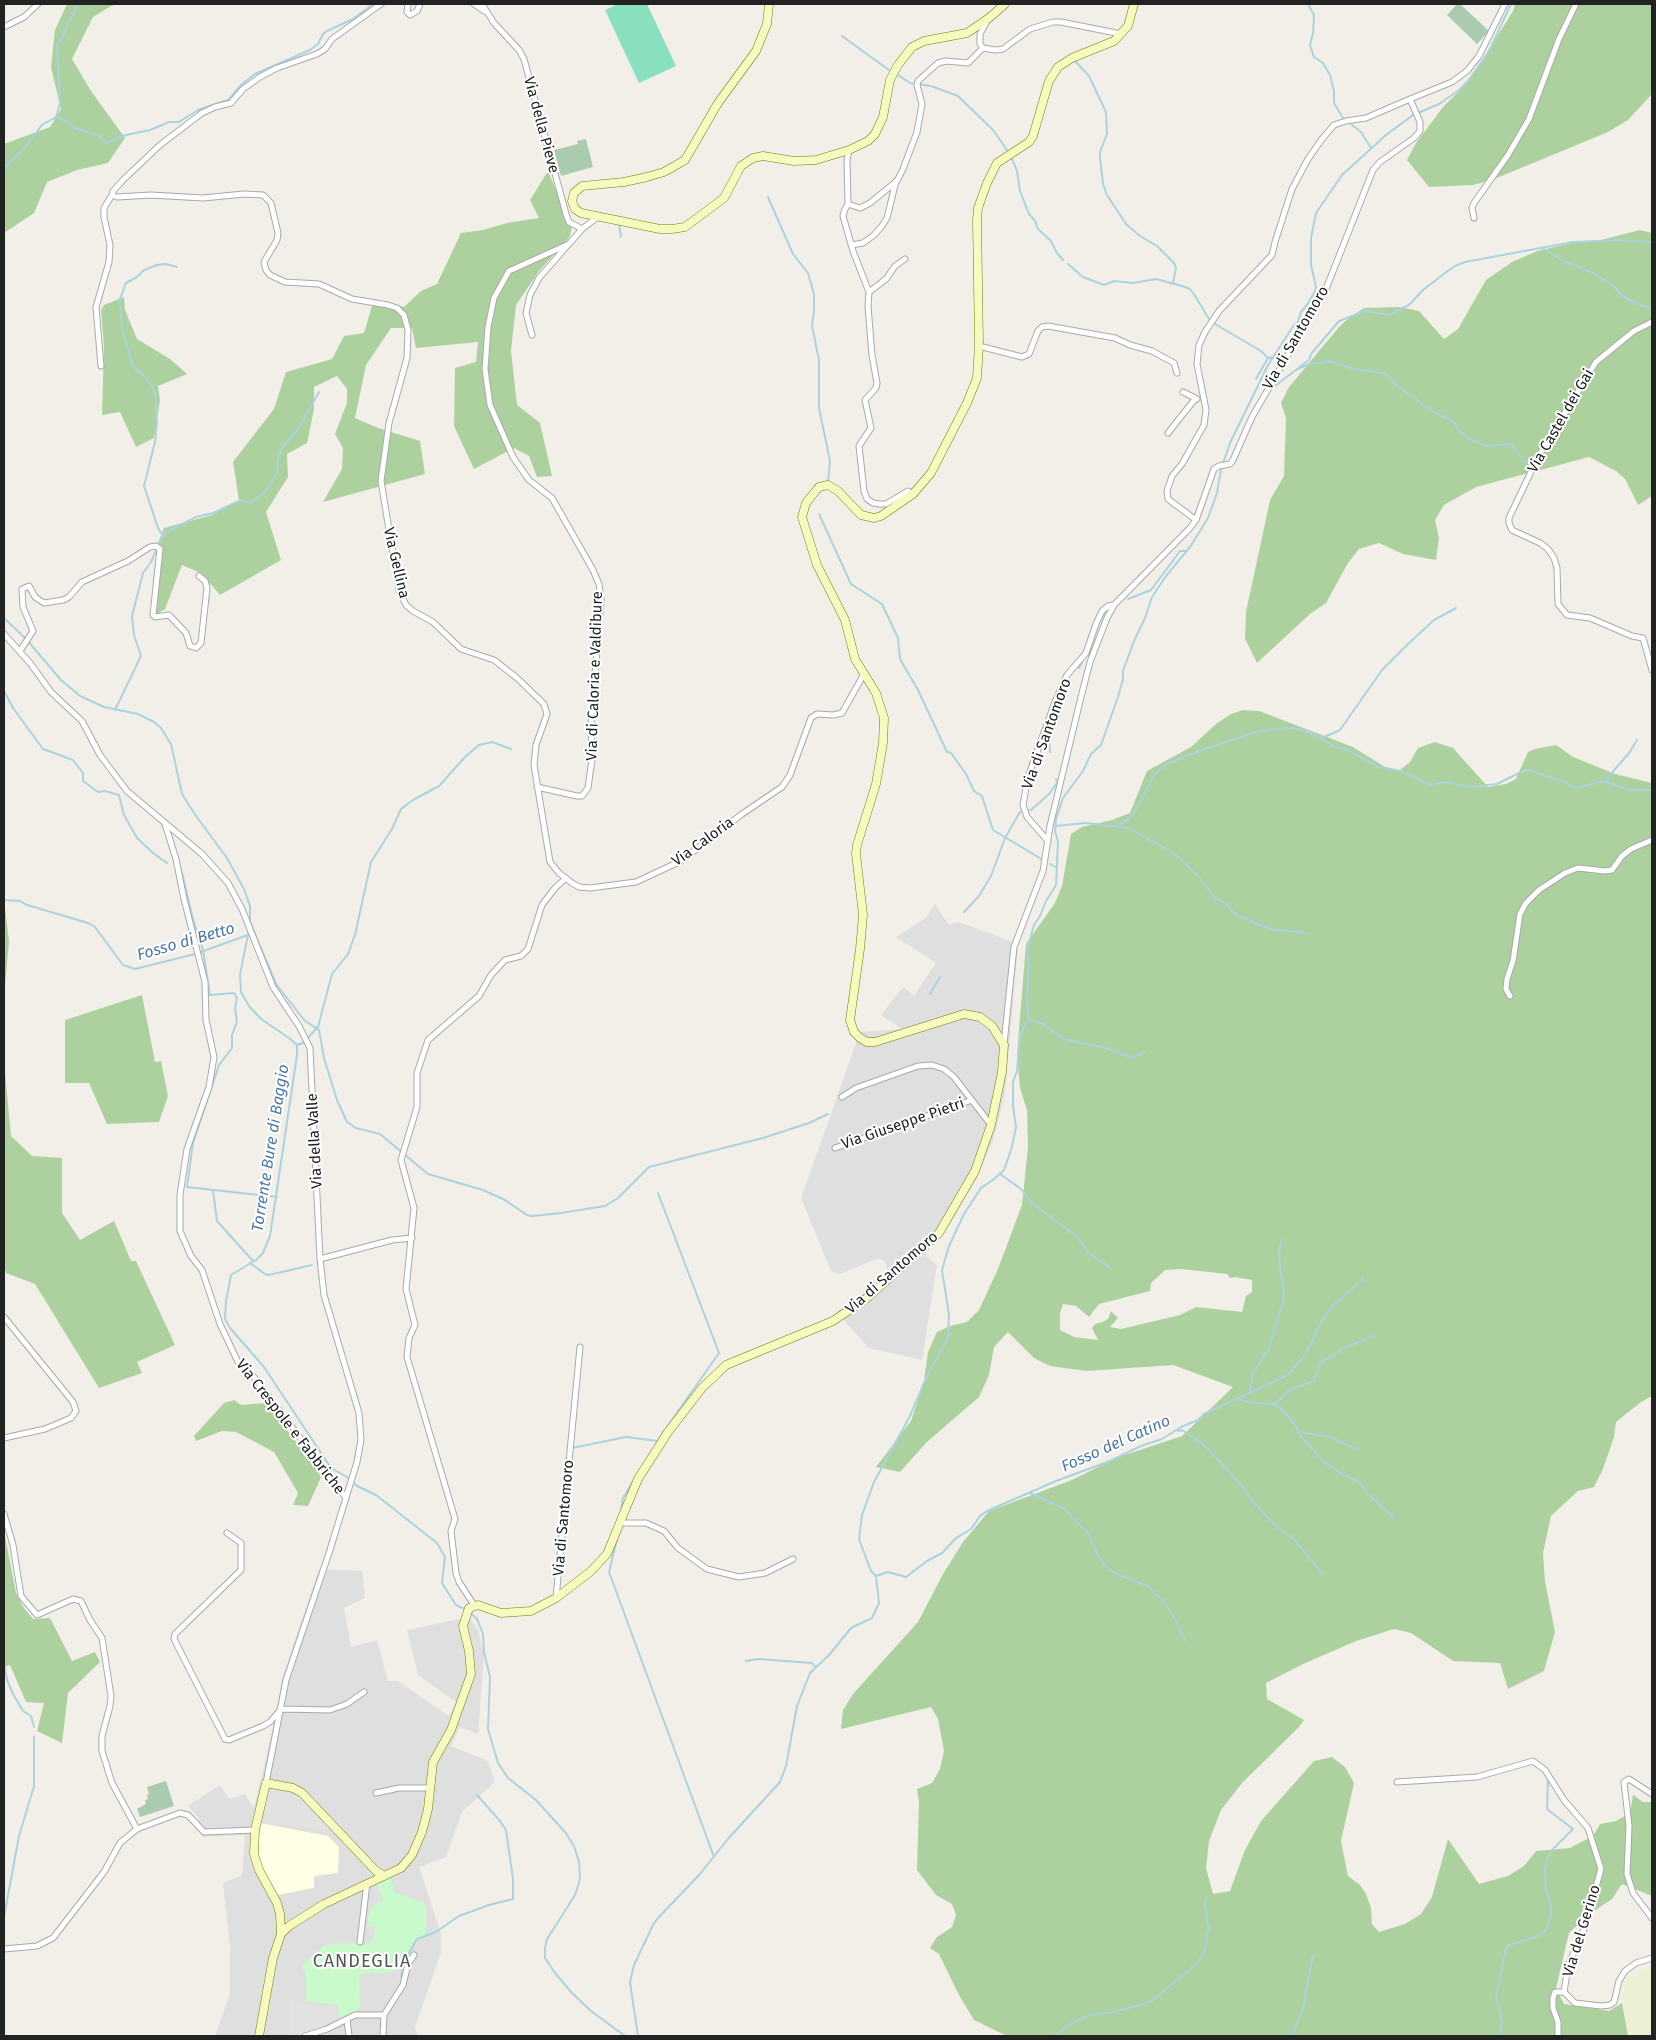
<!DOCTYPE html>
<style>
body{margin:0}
#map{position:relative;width:1656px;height:2040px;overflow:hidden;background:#f2efe9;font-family:"Fira Sans",sans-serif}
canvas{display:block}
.frame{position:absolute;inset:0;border:5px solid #222;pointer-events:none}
</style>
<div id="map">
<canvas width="1656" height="2040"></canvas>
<div class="frame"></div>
</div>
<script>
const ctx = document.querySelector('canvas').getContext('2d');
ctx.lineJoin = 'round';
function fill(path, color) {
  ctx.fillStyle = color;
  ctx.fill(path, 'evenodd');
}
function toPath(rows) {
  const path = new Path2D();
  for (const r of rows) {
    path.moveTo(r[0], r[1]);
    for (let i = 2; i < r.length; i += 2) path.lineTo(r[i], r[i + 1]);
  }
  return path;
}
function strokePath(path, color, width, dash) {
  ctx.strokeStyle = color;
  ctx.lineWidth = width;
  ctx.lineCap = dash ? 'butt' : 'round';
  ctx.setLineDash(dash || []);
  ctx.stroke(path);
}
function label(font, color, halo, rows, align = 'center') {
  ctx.font = font + ' "Fira Sans",sans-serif';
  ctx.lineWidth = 4;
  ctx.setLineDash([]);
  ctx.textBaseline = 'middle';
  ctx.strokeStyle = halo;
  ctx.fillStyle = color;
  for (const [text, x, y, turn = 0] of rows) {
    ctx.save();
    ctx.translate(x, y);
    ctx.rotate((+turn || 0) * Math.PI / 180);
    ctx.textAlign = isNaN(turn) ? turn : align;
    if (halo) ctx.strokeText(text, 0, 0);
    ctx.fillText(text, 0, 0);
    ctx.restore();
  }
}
fill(toPath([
 [935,904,949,925,959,922,1018,944,1005,1094,993,1140,976,1180,948,1227,925,1255,937,1265,922,1360,869,1348,836,1312,889,1276,885,1261,879,1258,840,1274,831,1271,801,1198,860,1032,902,1029,881,1015,903,987,914,996,936,963,896,937,926,918],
 [319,1569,362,1571,365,1598,344,1608,351,1647,377,1640,388,1681,398,1681,449,1716,456,1702,418,1675,407,1630,469,1617,478,1630,484,1656,478,1734,460,1727,451,1746,488,1761,495,1782,462,1812,446,1857,419,1867,441,1934,441,1953,415,2027,418,2036,215,2036,230,1994,230,1947,223,1883,242,1875,245,1835,202,1837,198,1817,188,1806,220,1785,229,1799,245,1794,254,1808,276,1714,282,1678]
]), '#e0dfdf');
fill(toPath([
 [260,1823,328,1836,339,1847,338,1873,314,1876,314,1888,277,1895,261,1866,258,1855]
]), '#ffffe5');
fill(toPath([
 [1652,1965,1652,2036,1628,2036,1622,2003,1625,1983,1631,1974]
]), '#eef0d5');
fill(toPath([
 [67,4,119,4,111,6,93,17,72,59,91,91,125,138,108,163,77,170,47,182,34,213,4,233,4,144,50,127,61,109,51,67,55,30],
 [1515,4,1652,4,1652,94,1628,120,1608,132,1492,180,1473,185,1429,187,1407,160,1416,143,1443,107,1469,81,1513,11],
 [548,171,572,228,569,238,539,271,516,305,511,351,517,405,540,423,552,476,537,477,529,456,514,448,474,469,454,426,455,368,476,362,478,342,416,348,412,328,391,328,366,365,355,418,378,428,420,441,425,474,323,502,342,469,343,448,335,434,347,403,347,389,337,376,314,387,314,409,307,443,287,454,288,477,266,512,281,560,220,595,201,573,182,565,165,609,157,614,153,608,153,580,158,543,164,528,212,515,239,500,233,462,274,409,286,372,332,359,344,336,364,333,374,299,404,307,421,291,437,284,461,233,483,230,507,223,539,218,530,200],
 [1640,230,1652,233,1652,496,1638,505,1625,479,1616,471,1589,457,1476,487,1444,505,1435,520,1439,538,1436,560,1403,554,1379,543,1359,549,1348,563,1326,603,1310,614,1257,663,1245,639,1246,612,1270,500,1284,476,1286,418,1281,403,1289,387,1339,327,1350,317,1364,308,1399,307,1419,311,1444,339,1458,329,1486,280,1512,262,1537,251,1572,243,1601,240],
 [124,297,125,310,137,339,170,359,187,374,158,386,160,400,154,438,136,447,120,412,102,415,104,347,101,310,104,305],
 [1243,710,1259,711,1353,747,1385,767,1400,770,1410,762,1418,748,1435,742,1453,748,1488,787,1506,784,1516,779,1528,752,1535,749,1556,745,1573,757,1615,774,1652,783,1652,1396,1641,1402,1616,1422,1614,1437,1603,1469,1594,1487,1578,1491,1551,1516,1543,1553,1545,1581,1555,1632,1544,1671,1508,1689,1500,1663,1453,1661,1411,1633,1394,1629,1356,1641,1301,1665,1266,1683,1267,1699,1304,1720,1299,1727,1242,1783,1221,1810,1209,1841,1206,1868,1213,1894,1230,1891,1245,1850,1261,1821,1314,1761,1332,1757,1345,1767,1354,1783,1341,1841,1348,1876,1360,1885,1366,1894,1371,1908,1372,1924,1379,1932,1405,1924,1421,1914,1432,1897,1448,1839,1479,1884,1508,1876,1524,1866,1536,1851,1570,1848,1593,1836,1600,1824,1616,1821,1630,1813,1633,1795,1643,1802,1652,1802,1652,1896,1622,1884,1612,1899,1591,1913,1569,1933,1556,1988,1564,2004,1609,2011,1622,2003,1628,2036,1007,2036,974,2020,959,1995,939,1954,930,1948,937,1937,952,1927,956,1915,952,1904,936,1895,917,1870,919,1802,917,1789,932,1783,940,1769,944,1751,938,1719,931,1707,841,1729,843,1710,853,1694,918,1622,943,1574,963,1542,989,1511,1072,1480,1116,1458,1182,1436,1233,1387,1173,1365,1087,1371,1050,1366,1034,1358,1008,1332,994,1347,989,1375,979,1397,927,1442,900,1472,876,1467,911,1421,924,1381,928,1352,937,1332,950,1326,967,1322,979,1310,998,1269,1022,1205,1028,1147,1027,1110,1020,1088,1017,1054,1026,944,1055,903,1062,886,1071,834,1082,827,1112,820,1130,813,1147,771,1191,747,1216,724,1231,714],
 [1181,1269,1227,1274,1230,1278,1235,1277,1252,1280,1252,1292,1246,1296,1242,1312,1196,1307,1180,1315,1121,1329,1110,1327,1118,1318,1111,1311,1108,1319,1103,1322,1095,1324,1092,1328,1098,1340,1074,1337,1060,1330,1060,1313,1063,1304,1076,1306,1089,1317,1099,1304,1150,1291,1151,1283,1165,1270],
 [4,900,9,941,4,998],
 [142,995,155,1062,161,1061,168,1096,159,1122,107,1124,89,1083,65,1083,65,1020],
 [4,1061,11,1136,32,1156,62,1158,62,1213,80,1240,114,1221,131,1261,136,1261,175,1345,137,1362,142,1373,99,1388,35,1284,6,1273,4,1265],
 [234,1400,241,1405,266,1403,322,1475,308,1506,293,1505,298,1493,274,1452,236,1432,222,1431,196,1441,194,1436,224,1403],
 [4,1531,16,1593,24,1608,33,1619,50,1618,72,1661,95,1652,100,1662,68,1693,62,1743,37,1731,44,1703,26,1702,10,1665,4,1667]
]), '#add19e');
fill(toPath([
 [1457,4,1460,4,1489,31,1477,44,1447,15],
 [586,139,593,167,561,176,554,150,578,144,577,141],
 [166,1781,174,1806,140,1817,137,1809,146,1804,145,1800,148,1799,147,1795,149,1794,147,1787]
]), '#aacbaf');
fill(toPath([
 [391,1878,395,1892,426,1904,426,1932,422,1937,416,1941,399,1969,386,1973,359,1974,360,2008,350,2016,339,2022,338,2005,306,2001,306,1971,303,1970,303,1964,325,1945,360,1942,364,1945,373,1941,375,1927,367,1926,370,1907,383,1901,377,1884]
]), '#c8facc');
fill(toPath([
 [618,4,647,4,676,66,639,83,605,10]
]), '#88e0be');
fill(toPath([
 [272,1788,293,1792,299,1796,336,1831,263,1821,268,1791],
 [289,2002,336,2007,336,2022,301,2035,289,2036]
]), '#e2e2e2');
strokePath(toPath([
 [1308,4,1314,15,1313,33,1310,45,1314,57,1323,63,1330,75,1334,91,1334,103,1343,118],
 [842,36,889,70],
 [1074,60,1089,76,1106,112,1107,134,1100,152,1100,158,1103,184,1107,195,1126,224,1140,236,1157,246,1174,263,1176,268,1173,283],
 [898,75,910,83,931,86,958,96,993,130,1007,150],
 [56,117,66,121,74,128,98,135,106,143,126,135,150,130,169,122,179,122,198,110,228,100,242,84,255,74,310,50,318,44,323,34,327,31,353,19,373,4],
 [1352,125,1361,132,1371,148],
 [1012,159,1017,171,1020,191,1029,214,1035,221,1038,229,1051,241,1057,253,1063,260],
 [4,168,23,150,42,125,56,117,60,104,57,45,64,35,66,27,78,4],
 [768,197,793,254,808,273,814,294,814,311,812,326,819,360,819,408,830,461,828,482],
 [619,223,621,237],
 [1542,248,1566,262,1589,271,1613,285,1622,296,1633,302,1652,309],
 [1068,264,1083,277,1104,285,1114,281,1133,283,1156,279,1182,286,1190,289,1194,294,1209,319],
 [1215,324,1261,351,1268,358],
 [1296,370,1309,364,1330,361,1351,368,1386,374,1397,386,1416,399,1425,407,1454,422,1459,431,1469,439,1488,446,1511,444,1519,455,1525,461,1530,462],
 [1256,379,1268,358,1273,357],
 [1271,389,1309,360,1311,354,1339,321,1365,311,1389,315,1409,305,1423,290,1445,273,1455,266,1465,262,1573,242,1620,240,1652,242],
 [819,514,851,584,882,604,898,638,900,659,904,666,918,690,947,752,951,753,966,774,974,791,982,796,993,830,1043,860],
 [163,536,158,528,144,486,155,442,157,423,155,392,147,379,132,365,122,327,120,299,126,283,137,277,144,270,157,265,166,264,177,267],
 [1128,599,1151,590,1180,551,1187,551],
 [4,618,27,640,61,680,80,696,104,707,138,714,154,722,161,728,171,744,182,794,196,816,227,858,244,889,250,906,250,922],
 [1079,668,1083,660],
 [4,691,13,708,43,749,73,760,83,773,83,781,98,792,105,791,119,795,124,815,137,838,153,853,167,863],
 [115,710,141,656,134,635,132,616,143,573,151,562,162,537,165,533,196,517,213,513,241,500,246,503,251,502,266,491,277,473,278,459,282,447,297,431,319,392],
 [1322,738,1340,730,1382,670,1408,644,1434,620,1456,608],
 [1050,752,1049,740,1060,714,1063,694],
 [1607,782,1610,775,1629,753,1637,740],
 [1055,826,1086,823,1129,828,1175,854,1198,876,1215,898,1225,903,1236,915,1270,929,1308,933],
 [1116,826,1127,820,1134,813,1155,774,1166,764,1213,746,1260,731,1274,729,1293,728,1309,732,1335,747,1346,749,1378,767,1404,772,1430,785,1445,782,1471,787,1497,784,1519,773,1528,770,1559,780,1577,788,1603,781,1630,790,1652,790],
 [1050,864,1057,868],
 [179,870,182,873,193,919,203,950,210,995,234,993,237,998,235,1008,237,1022,232,1035,232,1048,219,1065,193,1143,187,1187,277,1197],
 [4,900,20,901,27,905,88,923,95,927,123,965,135,969,195,954,248,935],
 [964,912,979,896,991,876,1005,838,1020,812,1031,810,1049,794,1057,783,1056,779],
 [250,922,276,984,305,1021,319,1030,324,1058,337,1100,347,1122,356,1128,380,1134,428,1174,483,1190,505,1200,527,1215,532,1216,561,1213,605,1206,618,1198,649,1167,763,1138,809,1123,828,1114],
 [249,929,240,975,241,992,249,1006,261,1019,289,1038,297,1045,297,1055,270,1236,263,1253,256,1260,231,1275,226,1301,225,1319,230,1328,264,1367,331,1468,347,1477,357,1486,376,1495,437,1543,445,1557,442,1583,456,1605,467,1610],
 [930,994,940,977],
 [1028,1019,1043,1024,1064,1039,1106,1048,1128,1056,1134,1057,1145,1052],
 [297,1045,303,1043,318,1027,332,974,348,954,355,935,371,862,392,829,401,809,413,800,439,786,466,756,479,745,492,742,511,749],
 [1000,1174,1021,1189,1031,1202,1077,1237,1089,1253,1111,1268],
 [213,1191,217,1221,253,1261],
 [658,1193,719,1353,667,1427],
 [250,1263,265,1274,269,1275,312,1265],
 [1250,1392,1252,1375,1268,1350,1283,1302,1284,1293,1280,1268,1279,1252,1282,1238],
 [1238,1398,1247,1402,1272,1404,1281,1408,1295,1425,1302,1438,1324,1462,1340,1473,1359,1482,1369,1495,1394,1518],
 [1272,1404,1277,1402,1289,1390,1314,1381,1321,1362,1333,1356,1343,1348,1373,1336],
 [1178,1431,1182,1430,1204,1445,1244,1488,1251,1500,1278,1528,1294,1539,1323,1575],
 [1299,1432,1330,1437,1358,1450],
 [572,1448,626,1437,657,1441],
 [648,1457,664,1431],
 [1030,1493,1065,1509,1071,1517,1089,1534,1098,1556,1110,1571,1148,1586,1162,1600,1174,1617,1185,1640],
 [621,1510,623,1498,634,1480],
 [617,1539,609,1572,714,1857],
 [876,1576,888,1572,906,1577,927,1561,942,1553,956,1538,971,1529,980,1516,987,1511,1056,1481,1110,1461,1141,1446,1162,1439,1181,1427,1198,1420,1204,1414,1288,1375,1305,1355,1321,1322,1333,1306,1364,1278],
 [471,1613,477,1619,483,1634,484,1652,490,1677,488,1729,498,1763,508,1778,536,1800,565,1832,574,1846,579,1862,580,1879,575,1895,547,1939,545,1948,545,1958,555,1973,572,1993,591,2011,625,2036],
 [746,1661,758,1659,812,1663,815,1667],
 [4,1663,7,1680,13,1694,23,1711,31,1716,34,1727],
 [4,1917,19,1836,34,1786,34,1737],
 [401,1977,405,1960,417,1939,436,1932,459,1916,489,1905,513,1899,513,1879,506,1830,500,1821,477,1795],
 [638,2036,630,1982,634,1965,653,1925,658,1918,700,1874,727,1840,780,1782,786,1766,797,1706,810,1673,829,1655,851,1628,872,1618,879,1603,876,1576,871,1571,859,1539,862,1515,874,1482,910,1416,927,1376,948,1338,949,1315,942,1270,949,1246,964,1214,981,1188,994,1179,1004,1170,1012,1147,1016,1127,1013,1106,1013,1082,1017,1071,1020,1035,1029,1018,1027,1002,1029,965,1027,950,1034,925,1040,916,1046,901,1056,885,1058,841,1055,831,1056,819,1063,798,1083,771,1091,754,1101,745,1118,697,1123,679,1123,671,1134,641,1145,618,1152,597,1166,576,1190,547,1208,518,1217,493,1221,469,1230,443,1268,365,1294,325,1298,322,1301,312,1307,305,1314,293,1316,287,1311,265,1311,238,1316,213,1342,175,1386,135,1413,115,1439,104,1459,90,1468,81,1489,51,1511,4],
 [1054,2036,1069,2025,1090,2015,1115,2012,1152,2001,1196,1964,1204,1951,1209,1929,1205,1903,1206,1898],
 [1291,2036,1303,2009,1313,1955],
 [1500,2036,1502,2021,1496,1996,1506,1949,1509,1945,1538,1936,1546,1930,1551,1916,1551,1906,1546,1891,1545,1868,1548,1857,1553,1849,1573,1829,1547,1809,1548,1778]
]), '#aad3df', 2);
const minor = toPath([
 [381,4,332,39,325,49,317,54,277,68,260,77,243,89,231,103,215,107,202,113,160,145,123,180,113,191,112,195,117,197,151,195,203,198,244,194,263,195,271,203,278,233,277,240,264,262,266,270,270,275,285,282,319,284,352,299,388,305,397,308,404,315,408,330,407,358,389,423,381,481,399,590,406,605,413,611,433,622,461,649,494,660,517,678,544,704,547,714,536,745,534,765,550,862,559,873,572,883,579,887,590,888,636,882,681,861,742,814,782,787,790,775,811,718,817,714,833,715,842,713,864,674],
 [408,4,407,12,410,15,417,11,420,4],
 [474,4,484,11],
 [482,4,494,23,519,50,524,59,566,214,569,222,582,229],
 [987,21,980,34,980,44,983,48,995,50,1003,49,1030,29,1053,22,1061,22,1121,34],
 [4,27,24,17,38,4],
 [849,150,847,160,848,204,860,208,870,203,897,181,903,169,917,132,922,104,917,85,918,81,938,63,946,61,968,63,983,48],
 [848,204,845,209,843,216,853,251,869,292,868,306,872,355,877,383,876,388,865,400,871,428,859,446,864,491,867,499,873,503,879,504,886,504,908,491,913,494],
 [1474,218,1472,208,1474,203,1508,155,1529,119,1559,39,1576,4],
 [851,245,863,243,874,235,882,226,887,218,896,181],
 [869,292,886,279,895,266,905,259],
 [1652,322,1634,331,1596,362,1538,457,1509,518,1509,523,1512,530,1540,543,1548,549,1554,558,1557,568,1558,604,1567,615,1590,618,1632,636,1643,638,1652,670],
 [532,335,526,313,530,295,539,278,567,246],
 [979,346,1022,357,1029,354,1038,331,1042,327,1048,326,1115,338,1130,345,1152,351,1174,363,1177,373],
 [101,366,96,307,109,262,110,245,104,217,104,208,112,195],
 [1183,392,1197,399],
 [1168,433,1195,399],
 [1196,520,1168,499,1167,491,1172,476,1182,464,1204,425,1206,410,1197,364,1199,345,1205,332,1219,311,1272,255,1275,242,1292,189,1308,159,1322,139,1334,125,1346,121,1366,118,1410,99],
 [4,634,30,663,51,692,82,721,100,755,127,791,202,854,228,883,242,909,273,987,299,1026,310,1048,320,1259,324,1295,359,1413,361,1440,357,1462,329,1553,286,1680,266,1783],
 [20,651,33,631,23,607,22,589,29,586,35,597,44,603,63,600,69,597,82,582,128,561,150,547,156,546,160,549,153,615,155,617,169,615,186,633,190,646,196,648,201,643,207,588,205,581,199,576],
 [537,787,577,796,582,796,588,788,592,759,591,725,601,599,599,584,593,570,552,498,529,480,513,457,490,405,485,369,488,327,494,298,509,271,569,244,582,229,599,216],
 [165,824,176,859,184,899,205,982,206,1020,214,1057,209,1087,187,1149,180,1195,180,1231,191,1256,202,1270,220,1324,238,1362,254,1377,346,1498],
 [1048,841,1027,817,1023,805,1028,777,1055,702,1067,675,1086,653,1096,624,1102,611,1108,606,1114,605],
 [1510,996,1506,989,1507,979,1513,961,1520,914,1526,903,1539,890,1565,873,1578,868,1605,871,1612,870,1622,856,1631,849,1652,840],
 [1004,1044,1014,947,1043,871,1050,826,1082,693,1090,662,1107,618,1114,605,1190,528,1196,520,1214,469,1219,466,1230,464,1233,460,1252,417,1326,289,1373,170,1380,162,1414,138,1420,131,1420,122,1410,99,1452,82,1467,71,1479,56,1505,4],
 [842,1097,856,1088,918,1066,932,1065,944,1069,954,1077,991,1125],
 [835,1148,972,1100],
 [320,1259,392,1240,412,1238],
 [4,1317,73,1402,76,1411,71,1418,45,1429,4,1438],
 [4,1514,13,1545,21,1596,37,1615,73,1599,81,1601,90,1620,102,1638,111,1696,110,1706,102,1736,102,1751,112,1783,137,1829],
 [621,1523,646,1523,664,1531,678,1548,707,1569,739,1577,765,1573,793,1559],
 [227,1533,241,1543,241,1570,175,1634,174,1639,225,1739,229,1740,263,1726,270,1722,281,1709,330,1710,347,1704,364,1692],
 [556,1598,580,1347],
 [474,1605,459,1582,456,1573,451,1531,455,1519,407,1357,409,1338,415,1325,406,1289,414,1208,401,1160,417,1107,417,1073,428,1040,479,996,491,975,505,960,521,956,528,949,542,905,555,888,566,878],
 [1397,1782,1477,1777,1533,1761,1545,1770,1564,1800,1588,1828,1601,1869,1584,1929,1568,1966,1564,1992],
 [376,1793,399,1788,430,1788],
 [1652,1794,1629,1779,1624,1782,1629,1826,1627,1874,1633,1893,1652,1918],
 [360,1942,367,1883],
 [4,1949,37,1946,53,1938,104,1872,120,1843,137,1829,180,1813,188,1815,204,1832,255,1830],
 [347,2020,349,2036],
 [305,2036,327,2029,355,2015,384,2015],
 [383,2036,384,2015,403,1985,408,1964,414,1955],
 [1558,2036,1558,2022,1553,2008,1553,1998,1555,1992,1564,1992,1575,2003,1601,2006,1610,2005,1614,2002,1619,1981,1625,1971,1636,1963,1652,1958]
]);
const secondary = toPath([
 [769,4,767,24,756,51,718,103,685,160,664,172,647,177,624,182,582,186,574,193,572,201,575,209,581,213,660,229,672,229,685,227,724,198,741,166,753,158,763,156,794,161,816,160,849,150,868,141,875,134,883,117,890,80,898,65,912,47,924,41,967,33,989,18,1005,4],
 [281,1934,289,1926,324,1904,401,1868,412,1855,422,1832,428,1809,433,1762,451,1730,471,1674,469,1651,463,1626,469,1608,478,1605,501,1613,531,1611,556,1598,590,1572,607,1554,638,1479,668,1432,702,1388,726,1365,833,1321,867,1298,939,1233,975,1171,991,1125,1002,1072,1004,1045,992,1026,980,1017,964,1014,875,1042,867,1042,860,1038,854,1032,850,1020,860,949,863,915,856,854,857,845,876,784,883,743,884,718,876,693,855,659,845,620,817,565,802,517,806,503,814,493,819,487,828,485,838,491,861,515,874,518,881,516,913,494,931,473,967,403,977,378,979,346,977,220,978,208,987,183,997,163,1029,142,1033,136,1049,81,1058,67,1072,58,1114,41,1128,26,1134,4],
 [259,2036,273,1958,281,1934,280,1914,277,1903,259,1870,254,1854,255,1830,266,1783,293,1788,302,1793,376,1871,384,1876]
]);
strokePath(minor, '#a9a9a9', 7);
strokePath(secondary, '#707d05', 9);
strokePath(minor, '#fff', 5);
strokePath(secondary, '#f7fabf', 8);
label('15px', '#222', '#fff', [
 ["Via della Pieve",541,125,75],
 ["Via di Santomoro",1296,338,-60],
 ["Via Castel dei Gai",1561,421,-60],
 ["Via Gellina",396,563,77],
 ["Via di Caloria e Valdibure",595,676,-88],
 ["Via di Santomoro",1047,734,-70],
 ["Via Caloria",703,842,-36],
 ["Via Giuseppe Pietri",903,1124,-19],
 ["Via della Valle",315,1141,-93],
 ["Via di Santomoro",892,1273,-41],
 ["Via Crespole e Fabbriche",290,1427,52],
 ["Via di Santomoro",564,1518,-85],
 ["Via del Gerino",1582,1931,-73]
]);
label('italic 16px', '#4a7aab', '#fff', [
 ["Fosso di Betto",186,942,-16],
 ["Torrente Bure di Baggio",271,1148,-81],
 ["Fosso del Catino",1116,1444,-24]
]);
ctx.letterSpacing = '1px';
label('18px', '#555', '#fff', [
 ["CANDEGLIA",362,1962]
]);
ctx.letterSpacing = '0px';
</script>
